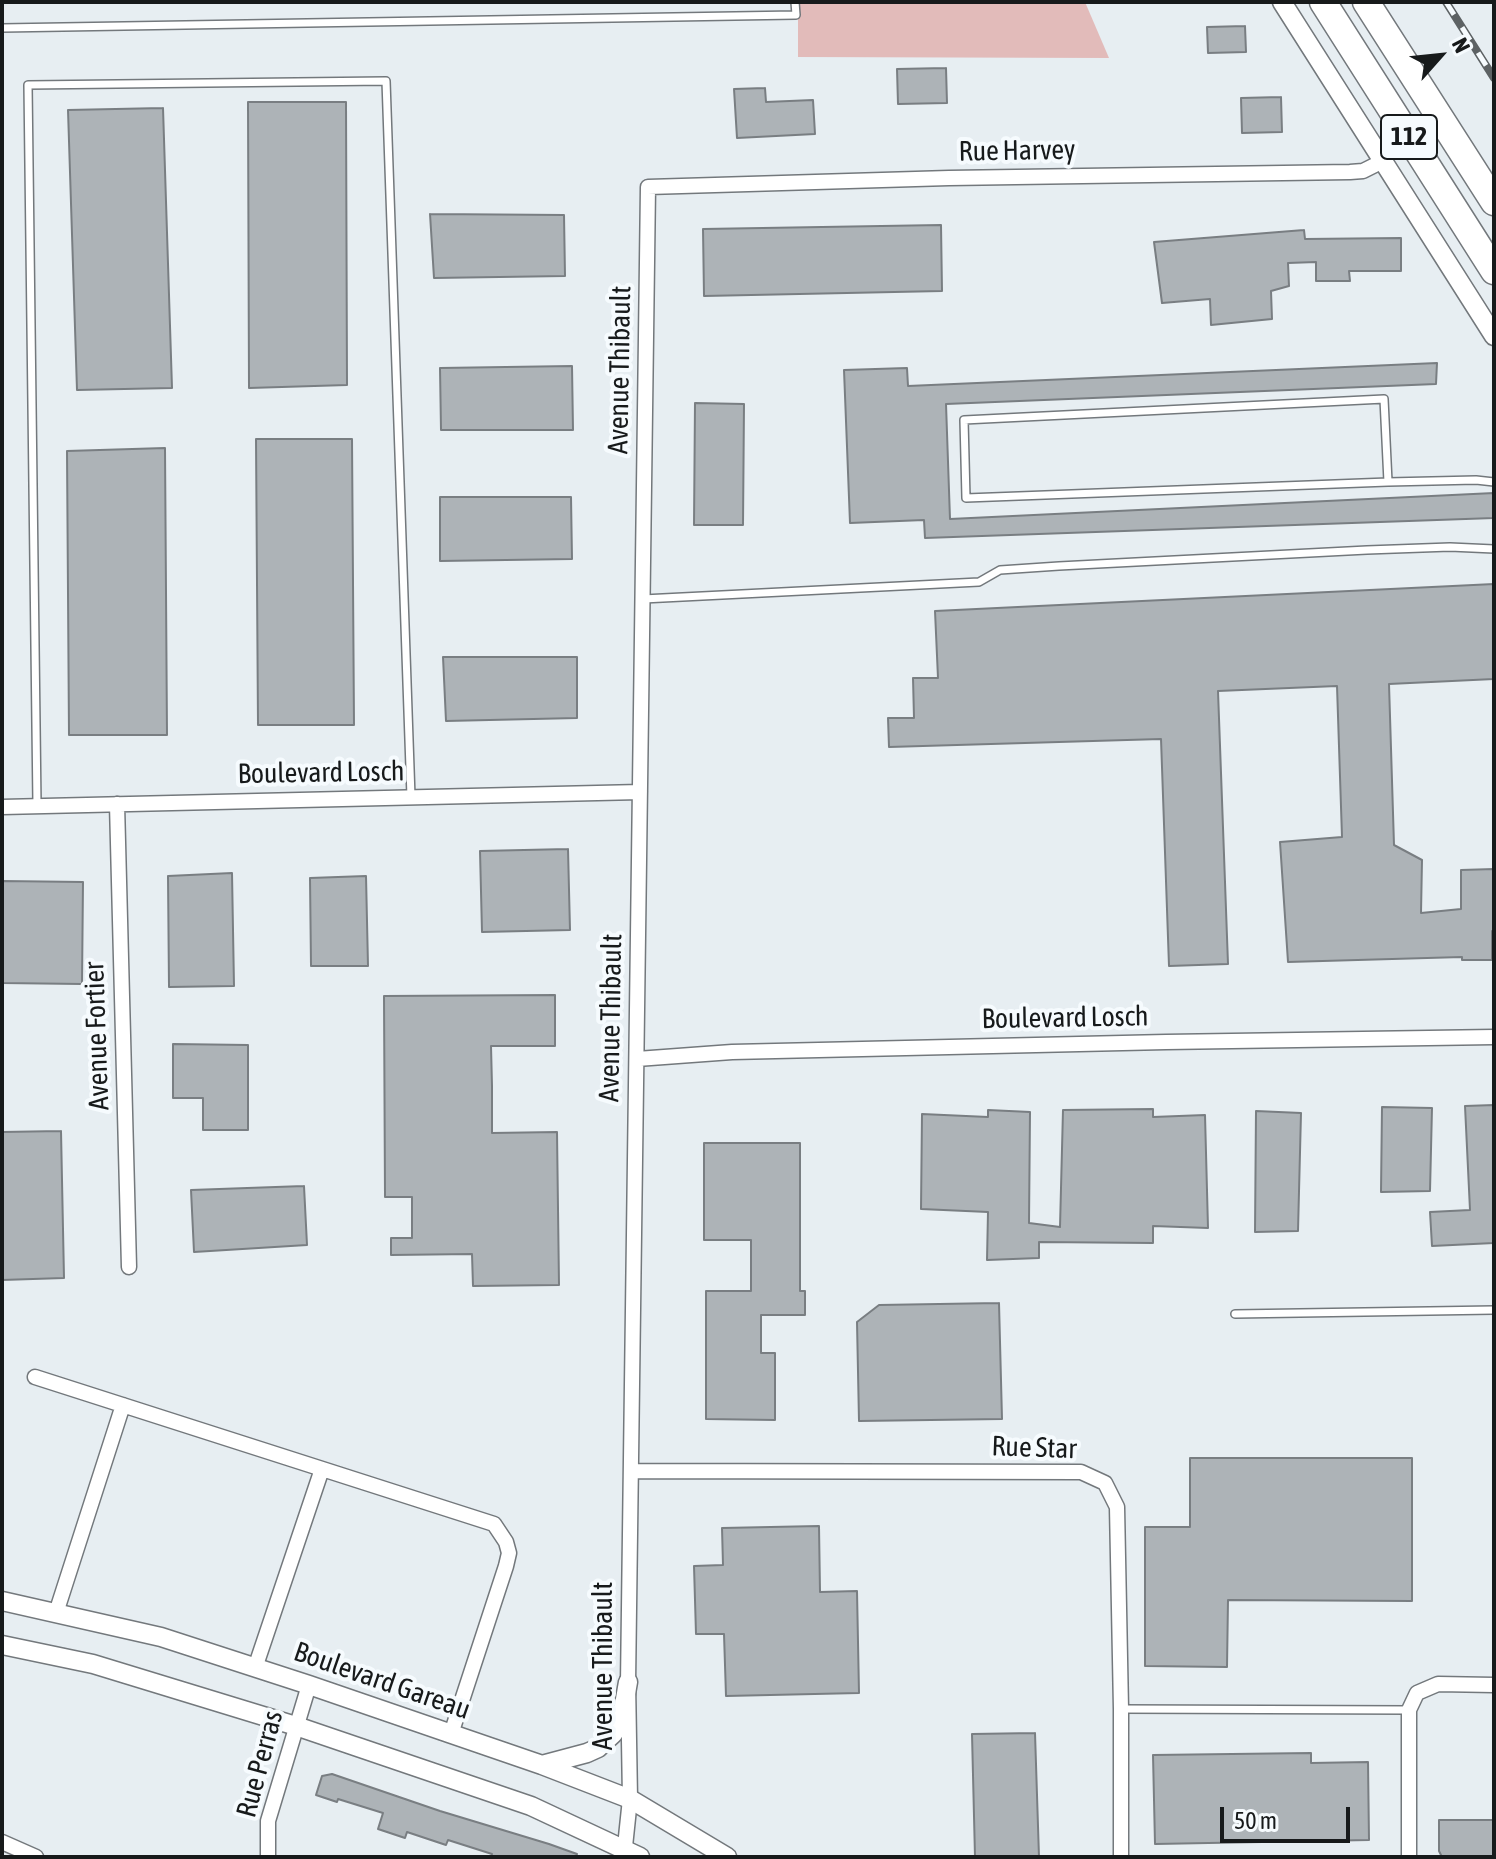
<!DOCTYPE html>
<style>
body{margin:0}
#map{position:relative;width:1496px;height:1859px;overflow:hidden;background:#e7eef2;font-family:"Asap Condensed",sans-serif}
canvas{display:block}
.frame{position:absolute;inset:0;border:4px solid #171a1b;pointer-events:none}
.north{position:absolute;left:1400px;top:16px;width:80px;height:80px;-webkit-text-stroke:6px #f6fbfe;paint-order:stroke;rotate:63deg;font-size:22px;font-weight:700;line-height:32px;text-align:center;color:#171a1b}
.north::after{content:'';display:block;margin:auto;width:28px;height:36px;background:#171a1b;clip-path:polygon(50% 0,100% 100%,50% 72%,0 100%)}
.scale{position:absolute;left:1220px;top:1807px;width:130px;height:36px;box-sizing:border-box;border:4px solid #171a1b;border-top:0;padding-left:10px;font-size:24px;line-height:28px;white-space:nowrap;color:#171a1b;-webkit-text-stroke:6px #f6fbfe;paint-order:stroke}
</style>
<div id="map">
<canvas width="1496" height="1859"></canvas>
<div class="frame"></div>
<div class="north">N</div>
<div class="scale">50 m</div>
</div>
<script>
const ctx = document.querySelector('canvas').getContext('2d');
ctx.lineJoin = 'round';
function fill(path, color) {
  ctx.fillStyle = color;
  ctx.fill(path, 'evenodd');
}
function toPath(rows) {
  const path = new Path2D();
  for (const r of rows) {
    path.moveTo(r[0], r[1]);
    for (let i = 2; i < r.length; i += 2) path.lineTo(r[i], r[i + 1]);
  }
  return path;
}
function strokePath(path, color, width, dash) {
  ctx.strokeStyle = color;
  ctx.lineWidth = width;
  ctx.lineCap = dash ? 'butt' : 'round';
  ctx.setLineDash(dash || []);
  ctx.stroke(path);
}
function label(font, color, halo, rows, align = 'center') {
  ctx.font = font + ' "Asap Condensed",sans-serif';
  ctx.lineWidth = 8;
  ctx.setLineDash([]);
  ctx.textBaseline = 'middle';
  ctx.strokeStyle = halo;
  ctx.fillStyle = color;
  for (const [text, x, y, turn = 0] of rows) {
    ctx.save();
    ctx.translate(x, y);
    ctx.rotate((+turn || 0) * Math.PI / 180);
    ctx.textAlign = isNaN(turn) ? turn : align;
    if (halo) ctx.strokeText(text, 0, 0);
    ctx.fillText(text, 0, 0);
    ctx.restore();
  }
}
fill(toPath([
 [798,2,1085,2,1109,58,798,57]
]), '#e2bbba');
const building = toPath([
 [1245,26,1246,52,1208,53,1207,27,1245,26],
 [946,68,947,103,898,104,897,69,946,68],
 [765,88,766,102,813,100,815,134,737,138,734,89,765,88],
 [1281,97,1282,132,1242,133,1241,98,1281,97],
 [248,102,346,102,347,385,249,388,248,102],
 [163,108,172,388,77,390,68,110,163,108],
 [430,214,564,215,565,276,434,278,430,214],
 [941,225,942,291,704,296,703,229,941,225],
 [1304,230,1305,239,1401,238,1401,271,1349,271,1350,281,1316,281,1316,262,1288,263,1289,286,1271,291,1272,319,1211,325,1210,299,1162,303,1154,242,1304,230],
 [1437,363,1436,384,946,404,950,519,1494,493,1494,518,925,538,924,520,850,523,844,370,907,368,908,386,1437,363],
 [572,366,573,430,441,430,440,368,572,366],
 [695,403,744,404,743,525,694,525,695,403],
 [256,439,352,439,354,725,258,725,256,439],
 [165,448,167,735,69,735,67,451,165,448],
 [440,497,571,497,572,559,440,561,440,497],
 [1494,584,1494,679,1389,684,1394,845,1422,860,1421,913,1461,909,1461,870,1494,869,1494,931,1492,931,1492,960,1462,960,1462,957,1288,962,1280,842,1342,837,1337,686,1218,691,1228,964,1169,966,1161,739,889,747,888,718,914,718,913,678,938,678,935,611,1494,584],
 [443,657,577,657,577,718,446,721,443,657],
 [568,849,570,930,482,932,480,851,568,849],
 [232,873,234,986,169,987,168,876,232,873],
 [366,876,368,966,311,966,310,878,366,876],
 [2,881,83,882,82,984,2,983,2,881],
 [555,995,555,1046,491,1046,492,1086,492,1133,557,1132,559,1285,473,1286,472,1254,391,1255,391,1238,412,1238,412,1197,385,1197,384,996,555,995],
 [173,1044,248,1045,248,1130,203,1130,203,1098,173,1098,173,1044],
 [1494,1105,1494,1243,1432,1246,1430,1212,1470,1210,1465,1106,1494,1105],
 [1382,1107,1432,1108,1430,1191,1381,1192,1382,1107],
 [1153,1109,1153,1117,1205,1115,1208,1228,1153,1226,1153,1243,1039,1242,1039,1258,987,1260,988,1212,921,1209,922,1114,988,1117,988,1110,1030,1112,1029,1223,1060,1227,1063,1110,1153,1109],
 [1256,1111,1301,1113,1298,1231,1255,1232,1256,1111],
 [61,1131,64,1278,2,1280,2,1132,61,1131],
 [704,1143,800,1143,800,1291,805,1291,805,1315,761,1315,761,1353,775,1353,775,1420,706,1419,706,1291,751,1291,751,1240,704,1240,704,1143],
 [304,1186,307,1245,194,1252,191,1190,304,1186],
 [999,1303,1002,1419,859,1421,857,1322,879,1305,999,1303],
 [1190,1458,1412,1458,1412,1601,1228,1600,1227,1667,1145,1666,1145,1527,1190,1527,1190,1458],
 [819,1526,820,1592,857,1591,859,1693,726,1696,724,1634,696,1634,694,1566,723,1565,722,1528,819,1526],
 [1035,1733,1039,1857,975,1857,972,1734,1035,1733],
 [1311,1753,1311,1763,1368,1762,1369,1840,1155,1844,1153,1755,1311,1753],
 [332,1774,440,1811,549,1844,577,1854,576,1857,491,1857,492,1854,448,1840,446,1845,407,1832,405,1838,378,1829,383,1813,338,1799,337,1802,316,1795,322,1776,332,1774],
 [1439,1820,1494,1820,1494,1857,1442,1857,1439,1851,1439,1820]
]);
fill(building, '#adb3b7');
strokePath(building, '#797e82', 2);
const service = toPath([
 [2,28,796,15,795,2],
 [1388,482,1384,399,964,420,966,498,1388,482,1476,480,1494,482],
 [643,599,979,582,1000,570,1059,566,1367,550,1450,547,1494,549],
 [37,805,28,85,386,81,411,797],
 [1235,1314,1494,1310],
 [1121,1709,1409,1710]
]);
const minor = toPath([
 [117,804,129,1267],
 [2,807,640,792],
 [637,1059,732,1052,1166,1042,1494,1037],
 [35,1377,494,1524,506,1542,509,1553,506,1566,451,1734],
 [631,1471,1081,1472,1105,1483,1117,1507,1121,1709,1121,1857],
 [56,1613,123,1405],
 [255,1668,322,1469],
 [2,1842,36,1857],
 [624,1856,630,1799,628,1682,648,187,949,178,1350,172,1363,171,1383,161],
 [268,1857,268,1821,309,1685],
 [1409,1857,1409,1710,1417,1693,1438,1684,1494,1685]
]);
const tertiary = toPath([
 [1282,2,1494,336],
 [2,1601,161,1637,309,1685,542,1765,630,1799,727,1857],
 [2,1645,93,1664,296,1726,531,1806,640,1857],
 [542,1765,587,1753,598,1748,613,1734,621,1722,628,1682]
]);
const motorway = toPath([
 [1323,2,1494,271],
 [1366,2,1494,202]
]);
strokePath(service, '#73787c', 10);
strokePath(minor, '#73787c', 17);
strokePath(tertiary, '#73787c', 21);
strokePath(motorway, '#73787c', 29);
strokePath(service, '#fff', 7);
strokePath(minor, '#fff', 14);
strokePath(tertiary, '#fff', 18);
strokePath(motorway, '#fff', 26);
const rail = toPath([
 [1446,2,1494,78]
]);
strokePath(rail, '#5d6264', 8);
strokePath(rail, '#f6fbfe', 5, [15]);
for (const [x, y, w] of [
 [1409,137,56]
]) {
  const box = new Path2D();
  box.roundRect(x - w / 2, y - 22, w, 44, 6);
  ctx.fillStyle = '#f6fbfe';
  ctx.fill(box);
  strokePath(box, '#171a1b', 2);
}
label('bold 26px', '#171a1b', null, [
 ["112",1409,137]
]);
label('28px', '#171a1b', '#f6fbfe', [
 ["Rue Harvey",1017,151,-1],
 ["Avenue Thibault",620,370,-89],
 ["Boulevard Losch",321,773,-1],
 ["Avenue Thibault",611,1018,-89],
 ["Boulevard Losch",1065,1018,-1],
 ["Avenue Fortier",97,1036,-92],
 ["Rue Star",1034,1448,2],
 ["Avenue Thibault",603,1666,-90],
 ["Boulevard Gareau",382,1681,19],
 ["Rue Perras",260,1764,-75]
]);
</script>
